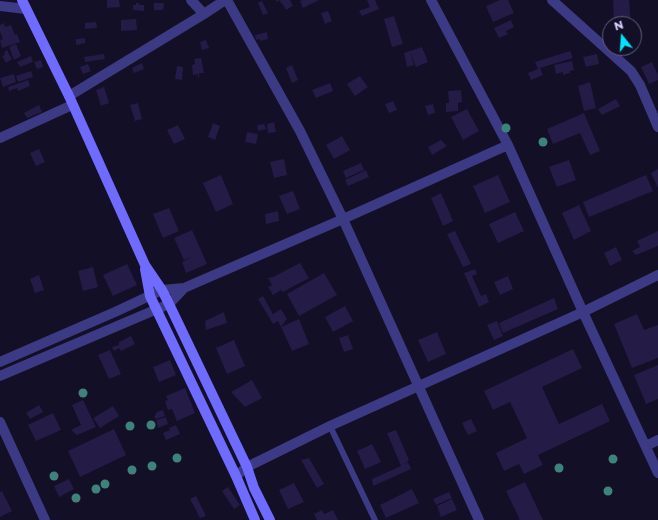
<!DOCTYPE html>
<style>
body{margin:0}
#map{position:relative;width:658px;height:520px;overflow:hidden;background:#130f26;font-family:Montserrat,sans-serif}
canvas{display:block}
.north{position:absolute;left:602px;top:16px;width:40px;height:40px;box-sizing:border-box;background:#130f26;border:1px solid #625e7d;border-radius:50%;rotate:343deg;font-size:11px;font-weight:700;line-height:16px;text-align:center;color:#d9d4ff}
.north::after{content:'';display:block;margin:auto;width:14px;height:18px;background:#00e5ff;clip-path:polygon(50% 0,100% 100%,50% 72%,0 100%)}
</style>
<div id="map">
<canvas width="658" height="520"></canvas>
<div class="north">N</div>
</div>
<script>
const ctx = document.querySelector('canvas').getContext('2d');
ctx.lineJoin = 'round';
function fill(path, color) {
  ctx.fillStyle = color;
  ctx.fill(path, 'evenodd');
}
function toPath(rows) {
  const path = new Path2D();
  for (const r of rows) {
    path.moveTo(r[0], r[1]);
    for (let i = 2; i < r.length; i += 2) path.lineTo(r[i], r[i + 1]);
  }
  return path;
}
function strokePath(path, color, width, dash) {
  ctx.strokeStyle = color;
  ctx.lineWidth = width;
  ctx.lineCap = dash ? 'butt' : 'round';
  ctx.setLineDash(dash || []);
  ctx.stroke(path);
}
fill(toPath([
 [107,0,119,0,120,7,107,8],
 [276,0,290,0,293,6,286,10,282,3,281,4,280,0,277,2],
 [303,0,319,0,303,8,300,1],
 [367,0,375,0,379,9,362,16,359,11,370,7],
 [500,0,508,0,514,13,493,22,486,6],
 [613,0,629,0,631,24,614,24],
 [262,1,268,13,263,15,258,3],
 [136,3,139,3,139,5,144,5,144,11,133,10,133,5,136,5],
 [154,3,164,3,163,10,154,10],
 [328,11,332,21,325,24,321,13],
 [394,16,403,44,392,47,384,19],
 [136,19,137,30,121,31,121,20],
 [511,20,514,27,506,31,508,34,499,38,494,28],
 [96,22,97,28,85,29,85,23],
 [4,23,5,27,11,25,15,35,17,34,20,42,2,48,0,40,3,39,0,32,0,25],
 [267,32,268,39,260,41,260,39,256,40,255,35],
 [85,38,85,43,76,45,76,39],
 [206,40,209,48,202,50,200,42],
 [16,44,21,56,14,60,9,47],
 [422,47,428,62,416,67,410,52,414,65,407,67,404,53],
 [7,50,12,59,6,63,2,56,5,55,4,52],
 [570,51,573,58,540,68,543,75,531,80,528,73,538,69,535,62],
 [104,54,105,59,85,62,84,57],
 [597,54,599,64,586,67,583,57],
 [31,56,33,62,20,67,17,62],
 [201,58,204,73,199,73,199,77,198,77,198,74,193,75,192,65,195,64,194,59],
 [41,60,43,67,37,69,34,62],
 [572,61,574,70,570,71,570,73,563,75,563,72,556,74,554,65],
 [652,62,658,75,658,80,649,84,641,67],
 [142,63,144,69,134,73,132,68],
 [88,64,91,71,83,74,80,67],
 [292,65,298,80,292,83,286,68],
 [177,66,183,67,182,80,175,79],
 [31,71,33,77,18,82,16,76],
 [14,74,16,82,3,87,0,78],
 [360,76,368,87,355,96,347,84],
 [28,80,30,86,18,91,17,88,9,91,8,87],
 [590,82,596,108,584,111,578,86],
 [330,83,333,91,316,98,312,90],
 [104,87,109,103,101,106,96,90],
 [461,90,462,102,458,103,458,111,446,112,446,103,449,103,448,91],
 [616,99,620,106,602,115,598,109],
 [393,101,397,110,389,113,385,104],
 [138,103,142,119,135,121,130,105],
 [433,104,435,113,428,115,425,106],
 [39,105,42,112,27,118,24,113],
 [467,109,479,131,463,140,451,117],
 [584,113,600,151,590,155,580,133,553,144,547,129],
 [274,122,276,132,268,133,267,124],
 [213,123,220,126,215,140,208,137],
 [264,124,266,129,258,131,257,125],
 [178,125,185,139,174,144,167,130],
 [247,132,258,134,256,144,245,142],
 [342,136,350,150,334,159,326,145],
 [441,140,447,146,432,155,428,147],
 [39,149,45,162,36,166,30,153],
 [284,159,287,175,274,178,270,162],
 [569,160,576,180,557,187,549,167],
 [361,163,364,170,346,178,343,171],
 [658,169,658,188,651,173],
 [366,170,369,177,348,186,345,180],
 [221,175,233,204,216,212,203,183],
 [498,175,510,202,485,213,473,186],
 [646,175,653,191,589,217,583,202],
 [293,191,300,209,287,214,279,196],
 [441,193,453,221,443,226,431,198],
 [579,205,591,231,574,240,562,213],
 [169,208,179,231,163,238,153,214],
 [278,211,279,221,266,224,265,214],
 [515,212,524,231,498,243,489,224],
 [192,230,207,264,186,273,182,262,192,257,184,260,174,238],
 [455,231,471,264,463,267,447,234],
 [658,231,658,246,636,255,632,251,640,247,637,241],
 [616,247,622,260,610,266,604,253],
 [300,263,309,278,283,292,281,290,273,295,268,287,272,285,268,278,273,277],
 [127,264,137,285,113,296,103,275],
 [93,267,98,287,83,291,78,271],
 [475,269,477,274,472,276,481,296,486,294,489,302,479,307,464,273],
 [324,273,337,295,299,316,287,294],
 [39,275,44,290,35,293,30,279],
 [508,276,513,289,500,295,494,282],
 [263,296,273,314,281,309,287,319,281,327,278,321,273,324,258,299],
 [554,298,558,309,503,333,499,323],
 [345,306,353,321,333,332,325,317],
 [224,312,227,323,206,330,205,321],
 [637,314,644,330,658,325,658,358,632,368,614,324],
 [299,319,309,344,292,351,281,327],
 [497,321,503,336,494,340,487,325],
 [437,332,446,354,428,362,418,340],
 [348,335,353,349,344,352,339,338],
 [131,336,135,344,121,351,119,348,114,351,112,347,119,345,119,342],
 [234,340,245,366,227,374,216,348],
 [573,349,582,368,542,387,559,424,602,404,610,421,538,455,543,465,524,474,519,464,504,471,496,453,527,438,510,402,493,410,484,391],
 [110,350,121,374,109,379,98,355],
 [170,360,176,375,159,382,153,367],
 [658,365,658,399,646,404,634,375],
 [252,380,262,398,245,407,231,392],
 [185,388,195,413,177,421,172,409,168,410,165,401,168,400,166,396],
 [83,400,96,427,77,435,71,430,81,425,72,405],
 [39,405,43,412,30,419,26,413],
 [113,406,119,416,100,428,93,418],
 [163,410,165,416,156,419,154,417,157,412],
 [53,413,61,430,36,441,28,425],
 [166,417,168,424,158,428,156,420],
 [471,419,477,431,468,435,462,423],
 [176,425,180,434,166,440,163,433,170,430,169,428],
 [114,429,126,455,80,477,68,451],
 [396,430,409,460,404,465,408,462,411,469,373,486,372,479,401,466,387,433],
 [372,444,381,462,365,469,357,451],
 [309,458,324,484,317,488,301,460],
 [69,479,74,489,59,497,54,486],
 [525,482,543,520,520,520,506,491],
 [294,483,304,502,288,509,279,490],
 [228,487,240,505,234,509,222,491],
 [412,489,419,503,386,518,380,505],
 [2,491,12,511,0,517,0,492],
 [449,492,452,498,436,505,433,499],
 [196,496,206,516,200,518,190,499],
 [452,499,457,510,441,517,437,506],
 [322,510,324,514,333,510,338,520,317,520,314,514]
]), '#241b47');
strokePath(toPath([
 [330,426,375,520]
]), '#3d3a85', 6);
strokePath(toPath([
 [191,0,204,14],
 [227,0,300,131,343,219,479,520],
 [431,0,508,145],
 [552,0,631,71,640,85,658,127],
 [0,6,26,9],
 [69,96,204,14,225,0],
 [0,138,72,105],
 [0,362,115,312,162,290,184,288,343,219,508,145,583,312,658,473],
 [0,376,169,304,184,288],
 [0,422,45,520],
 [646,446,658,440],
 [236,476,247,467,330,426,583,312,658,275]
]), '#3d3a85', 10);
strokePath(toPath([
 [22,0,69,96,145,265,162,290,169,304,247,467,254,488,270,520],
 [145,269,150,296,236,476,255,520]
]), '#6f6bff', 10);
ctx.fillStyle = '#3d827b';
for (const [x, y] of [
 [506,128],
 [543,142],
 [83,393],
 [151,425],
 [130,426],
 [177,458],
 [613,459],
 [152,466],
 [559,468],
 [132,470],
 [54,476],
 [105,484],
 [96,489],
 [608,491],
 [76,498]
]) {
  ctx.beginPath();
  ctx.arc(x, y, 4.5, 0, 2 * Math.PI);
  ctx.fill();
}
</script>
